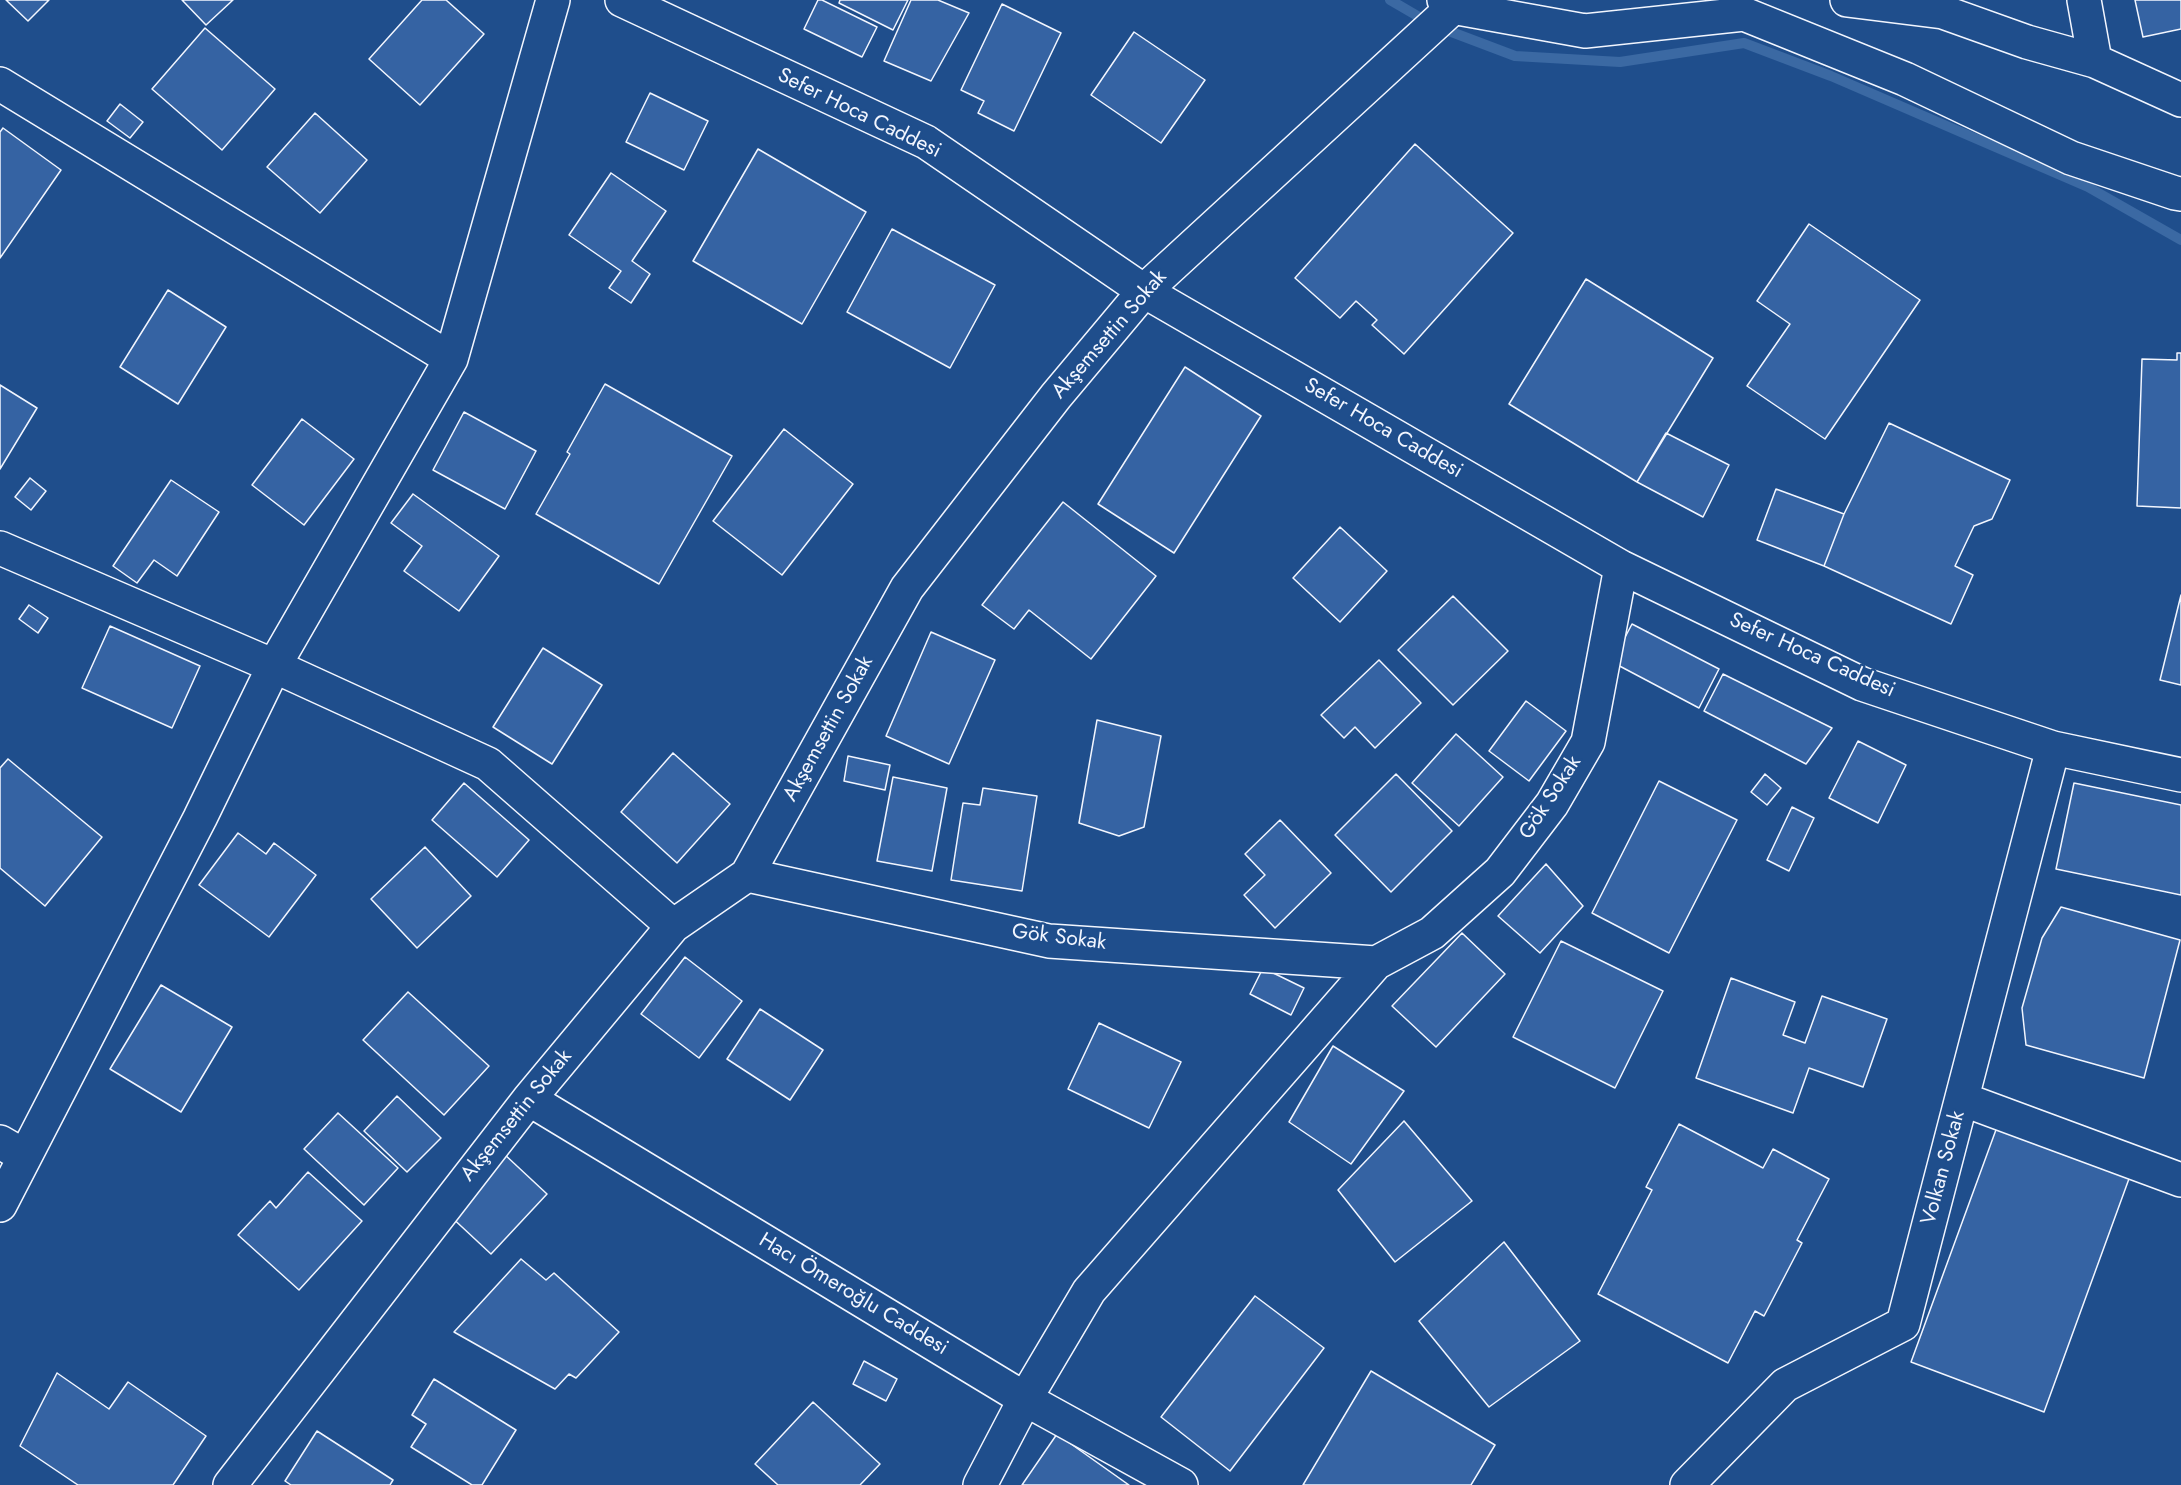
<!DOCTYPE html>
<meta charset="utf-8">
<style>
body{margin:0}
canvas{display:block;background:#1f4e8c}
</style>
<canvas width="2181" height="1485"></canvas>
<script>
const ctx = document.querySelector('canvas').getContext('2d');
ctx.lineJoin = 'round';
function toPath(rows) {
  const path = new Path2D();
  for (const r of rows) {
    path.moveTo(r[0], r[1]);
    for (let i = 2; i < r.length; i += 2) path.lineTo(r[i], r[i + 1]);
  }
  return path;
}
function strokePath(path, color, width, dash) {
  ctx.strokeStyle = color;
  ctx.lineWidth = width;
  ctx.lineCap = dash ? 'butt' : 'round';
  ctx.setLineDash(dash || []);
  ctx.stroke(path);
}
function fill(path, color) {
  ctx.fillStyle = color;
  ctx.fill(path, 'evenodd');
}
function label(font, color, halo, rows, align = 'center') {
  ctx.font = font + ' Jost,sans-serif';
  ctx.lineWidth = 4.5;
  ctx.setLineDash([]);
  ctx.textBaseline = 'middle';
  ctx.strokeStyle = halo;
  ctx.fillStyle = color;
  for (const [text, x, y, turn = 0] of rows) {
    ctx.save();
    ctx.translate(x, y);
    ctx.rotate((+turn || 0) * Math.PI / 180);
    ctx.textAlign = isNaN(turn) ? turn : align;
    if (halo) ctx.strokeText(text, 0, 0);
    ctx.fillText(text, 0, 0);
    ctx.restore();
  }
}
strokePath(toPath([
 [1390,0,1433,25,1515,56,1620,62,1744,43,1831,76,2088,187,2181,240]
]), '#3b69a3', 10);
const building = toPath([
 [6,0,49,0,28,21,6,0],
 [182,0,233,0,206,25,182,0],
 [422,0,446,0,484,34,420,105,369,59,422,0],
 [818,0,822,0,877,27,862,57,804,29,818,0],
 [840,0,908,0,893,30,839,3,840,0],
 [911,0,938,0,969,13,931,81,884,61,911,0],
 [2135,0,2181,0,2181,29,2143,37,2135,0],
 [1002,4,1061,33,1014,131,978,113,984,101,961,90,1002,4],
 [205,28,275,89,222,150,152,89,205,28],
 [1134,32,1205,80,1161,143,1091,95,1134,32],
 [650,93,708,121,684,170,626,142,650,93],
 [120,104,143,122,130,138,107,121,120,104],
 [315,113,367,160,320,213,267,167,315,113],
 [3,128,61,170,0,258,0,132,3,128],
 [1415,144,1513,233,1404,354,1372,325,1377,320,1356,301,1340,318,1295,278,1415,144],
 [758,149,866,212,802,324,693,261,758,149],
 [611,173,666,211,632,261,650,274,631,303,609,288,621,271,569,235,611,173],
 [1809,224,1920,300,1825,439,1747,386,1790,324,1757,301,1809,224],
 [892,229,995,285,950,368,847,312,892,229],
 [1586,279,1713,358,1637,482,1509,404,1586,279],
 [168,290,226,327,178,404,120,367,168,290],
 [2177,353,2181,353,2181,508,2137,506,2142,359,2177,360,2177,353],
 [1185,367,1261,416,1174,553,1098,504,1185,367],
 [605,384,732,456,659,584,536,514,570,454,567,452,605,384],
 [0,385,37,408,0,469,0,385],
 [464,412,536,451,505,509,433,470,464,412],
 [302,419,354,459,304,525,252,485,302,419],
 [1889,423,2010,480,1992,519,1974,526,1955,566,1973,575,1951,624,1824,566,1844,514,1889,423],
 [784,429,853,484,782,575,713,521,784,429],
 [1666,433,1729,465,1703,517,1637,482,1666,433],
 [30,478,46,491,31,510,15,497,30,478],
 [171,480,219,512,177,576,154,560,137,583,113,566,171,480],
 [1776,489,1844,514,1824,566,1757,540,1776,489],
 [413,494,499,556,459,611,404,571,422,546,391,523,413,494],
 [1063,502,1156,576,1091,659,1029,610,1014,629,982,605,1063,502],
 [1340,527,1387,571,1340,622,1293,578,1340,527],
 [2181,595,2181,685,2160,680,2181,595],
 [1453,596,1508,651,1453,705,1398,650,1453,596],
 [29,605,48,618,38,633,19,619,29,605],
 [1632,624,1719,669,1699,708,1612,662,1632,624],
 [110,626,200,666,172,728,82,688,110,626],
 [931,632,995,660,949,764,886,736,931,632],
 [543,648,602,685,552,764,493,727,543,648],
 [1379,660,1421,703,1375,748,1355,727,1344,738,1321,715,1379,660],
 [1723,674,1832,728,1806,764,1704,711,1723,674],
 [1526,701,1566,731,1529,781,1489,751,1526,701],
 [1097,720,1161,736,1144,827,1119,836,1079,823,1097,720],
 [1456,734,1503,777,1459,826,1412,783,1456,734],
 [1858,741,1906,765,1878,823,1829,798,1858,741],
 [673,753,730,804,677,863,621,812,673,753],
 [848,756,890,765,885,790,844,781,848,756],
 [8,759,102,837,45,906,0,868,0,768,8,759],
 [1396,774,1452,831,1391,892,1335,835,1396,774],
 [1765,774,1781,788,1767,805,1751,792,1765,774],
 [893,777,947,788,932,871,877,861,893,777],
 [1659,781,1737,820,1669,953,1592,913,1659,781],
 [464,783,529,840,497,877,432,820,464,783],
 [2074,783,2181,805,2181,895,2056,869,2074,783],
 [983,788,1037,796,1022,891,951,880,963,803,980,805,983,788],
 [1792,807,1814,818,1789,871,1767,860,1792,807],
 [1280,820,1331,873,1275,928,1244,895,1265,875,1245,854,1280,820],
 [238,833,266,854,274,843,316,875,269,937,199,885,238,833],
 [425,847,471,896,417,948,371,899,425,847],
 [1546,864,1583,906,1540,953,1498,916,1546,864],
 [2061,907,2180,940,2144,1078,2026,1045,2022,1008,2042,938,2061,907],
 [1462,933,1505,974,1436,1047,1392,1006,1462,933],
 [1561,941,1663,991,1615,1088,1513,1037,1561,941],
 [685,957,742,1001,699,1058,641,1014,685,957],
 [1263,968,1304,988,1291,1015,1250,994,1263,968],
 [1731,978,1795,1002,1783,1035,1805,1043,1822,996,1887,1019,1863,1087,1809,1068,1793,1113,1696,1078,1731,978],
 [161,985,232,1027,181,1112,110,1069,161,985],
 [408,992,489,1066,444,1115,363,1040,408,992],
 [760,1009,823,1050,790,1100,727,1059,760,1009],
 [1099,1023,1181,1062,1149,1128,1068,1089,1099,1023],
 [1333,1046,1404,1091,1351,1164,1289,1122,1333,1046],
 [397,1096,441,1138,407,1172,364,1131,397,1096],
 [338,1113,398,1168,364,1205,304,1149,338,1113],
 [1404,1121,1472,1201,1395,1262,1338,1190,1404,1121],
 [1679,1124,1763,1168,1773,1149,1829,1179,1797,1240,1802,1243,1764,1316,1755,1311,1728,1363,1598,1294,1652,1190,1646,1187,1679,1124],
 [1997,1127,2130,1176,2044,1412,1911,1362,1997,1127],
 [503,1153,547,1194,491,1254,447,1213,503,1153],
 [308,1172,362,1221,299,1290,238,1235,270,1201,276,1208,308,1172],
 [1504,1242,1580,1341,1489,1407,1419,1321,1504,1242],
 [521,1259,546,1280,554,1273,619,1332,576,1378,569,1374,555,1389,454,1332,521,1259],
 [1255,1296,1324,1348,1230,1471,1161,1417,1255,1296],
 [864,1361,897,1379,886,1401,853,1384,864,1361],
 [1371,1371,1495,1445,1471,1485,1303,1485,1371,1371],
 [57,1373,109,1409,128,1382,206,1436,173,1485,78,1485,20,1446,57,1373],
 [434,1379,516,1430,482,1485,472,1485,411,1447,426,1424,412,1415,434,1379],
 [813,1402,880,1464,860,1485,778,1485,755,1464,813,1402],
 [317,1431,393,1480,390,1485,291,1485,285,1481,317,1431],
 [1057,1434,1129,1485,1022,1485,1057,1434]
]);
fill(building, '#3563a3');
strokePath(building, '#f2f6ff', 1.5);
const minor = toPath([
 [622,0,926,142,1144,291,1621,567,1862,684,2053,748,2181,775],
 [1444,0,1452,7,1585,31,1744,14,1905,79,2071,158,2175,193,2181,194],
 [1847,0,1943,12,2027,42,2095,61,2181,100],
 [2084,0,2095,61],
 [0,84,451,359],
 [0,548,274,666,488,764,673,926],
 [747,875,1049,941,1376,963],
 [529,1099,1025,1399,1181,1485],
 [1962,1099,2181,1180],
 [0,1142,24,1156],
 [0,1205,200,818,274,666,451,359,553,0],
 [230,1485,529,1099,673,926,747,875,907,588,1056,396,1144,291,1461,0],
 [980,1485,1025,1399,1089,1291,1376,963,1432,933,1500,872,1552,804,1588,742,1621,567],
 [1687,1485,1785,1385,1903,1324,2053,748]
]);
strokePath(minor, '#f2f6ff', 36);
strokePath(minor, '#1f4e8c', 33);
label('21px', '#f2f6ff', '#1f4e8c', [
 ["Sefer Hoca Caddesi",859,114,26],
 ["Akşemsettin Sokak",1110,335,-49],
 ["Sefer Hoca Caddesi",1383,429,30],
 ["Sefer Hoca Caddesi",1812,656,24],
 ["Akşemsettin Sokak",829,729,-61],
 ["Gök Sokak",1551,798,-57],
 ["Gök Sokak",1059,938,7],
 ["Akşemsettin Sokak",517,1116,-51],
 ["Volkan Sokak",1944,1168,-75],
 ["Hacı Ömeroğlu Caddesi",853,1295,31]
]);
</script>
